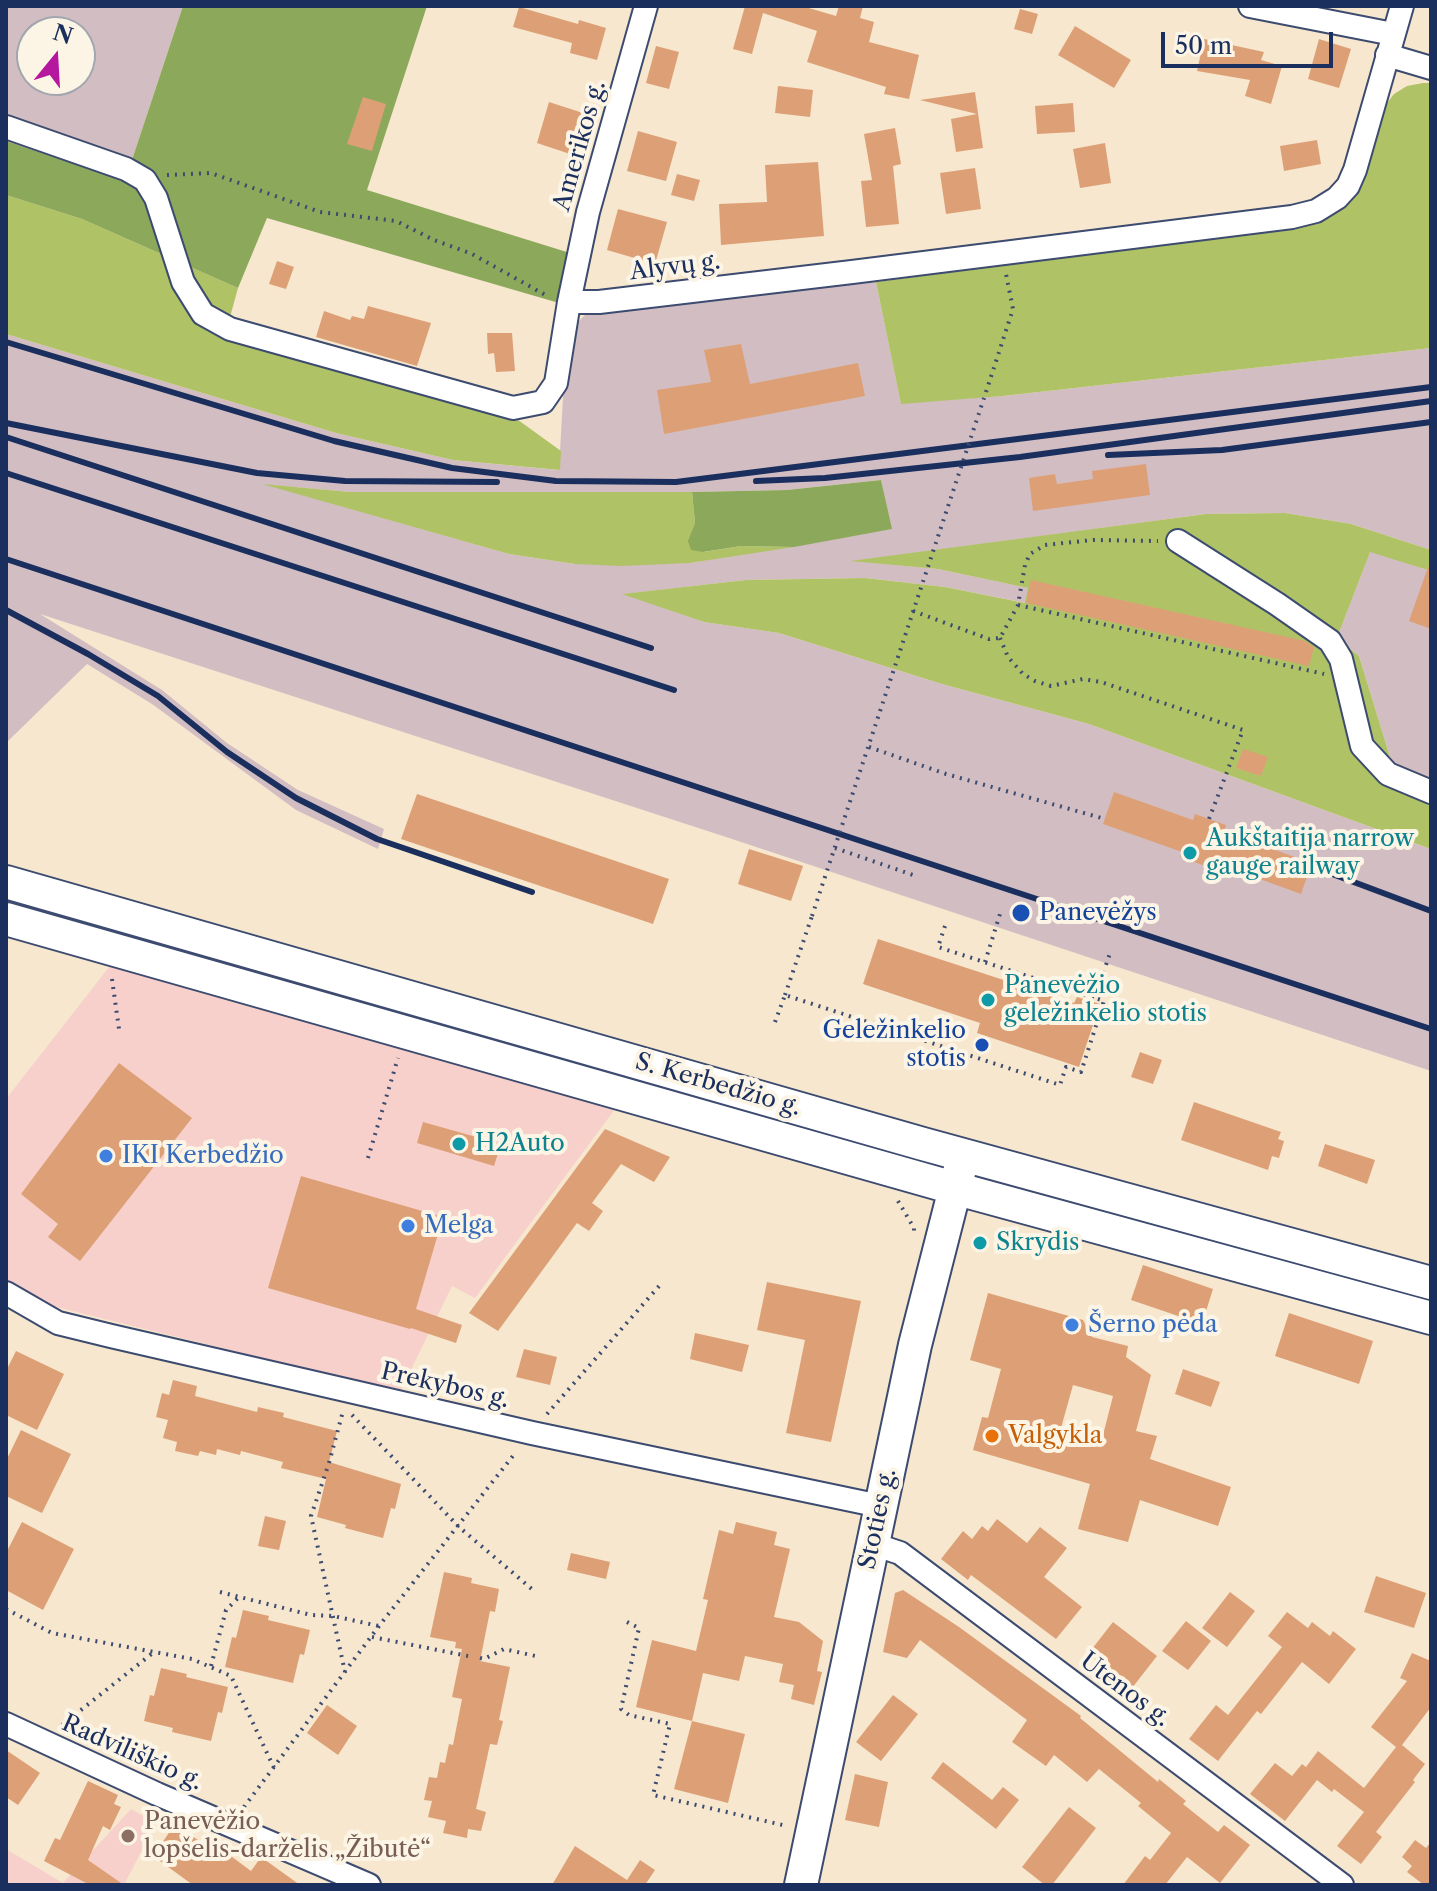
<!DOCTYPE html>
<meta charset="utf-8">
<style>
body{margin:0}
#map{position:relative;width:1437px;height:1891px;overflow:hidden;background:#f6e7ce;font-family:"Libre Caslon Text",serif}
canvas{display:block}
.frame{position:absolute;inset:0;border:8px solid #1b2f5e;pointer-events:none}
.north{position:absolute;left:16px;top:16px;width:80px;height:80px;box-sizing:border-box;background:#fcf5e5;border:2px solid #a2a6af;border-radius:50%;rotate:18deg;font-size:22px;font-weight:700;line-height:32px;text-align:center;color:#1b2f5e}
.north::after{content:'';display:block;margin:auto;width:28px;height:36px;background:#b5179e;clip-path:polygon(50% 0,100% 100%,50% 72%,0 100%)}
.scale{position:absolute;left:1161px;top:32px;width:172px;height:36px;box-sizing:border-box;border:4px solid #1b2f5e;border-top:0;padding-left:10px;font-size:24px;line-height:28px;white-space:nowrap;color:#1b2f5e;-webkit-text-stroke:6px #fcf5e5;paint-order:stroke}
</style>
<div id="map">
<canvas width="1437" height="1891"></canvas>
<div class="frame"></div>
<div class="north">N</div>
<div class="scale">50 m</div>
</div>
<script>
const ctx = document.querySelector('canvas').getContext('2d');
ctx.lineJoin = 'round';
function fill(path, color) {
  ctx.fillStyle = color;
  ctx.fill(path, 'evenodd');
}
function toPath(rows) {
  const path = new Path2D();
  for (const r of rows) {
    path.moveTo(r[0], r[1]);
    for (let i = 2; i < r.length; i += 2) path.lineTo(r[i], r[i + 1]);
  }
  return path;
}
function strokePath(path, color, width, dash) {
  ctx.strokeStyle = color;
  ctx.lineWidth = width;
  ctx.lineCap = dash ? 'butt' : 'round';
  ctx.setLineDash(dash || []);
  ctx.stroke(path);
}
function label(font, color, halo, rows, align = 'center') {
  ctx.font = font + ' "Libre Caslon Text",serif';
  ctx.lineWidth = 8;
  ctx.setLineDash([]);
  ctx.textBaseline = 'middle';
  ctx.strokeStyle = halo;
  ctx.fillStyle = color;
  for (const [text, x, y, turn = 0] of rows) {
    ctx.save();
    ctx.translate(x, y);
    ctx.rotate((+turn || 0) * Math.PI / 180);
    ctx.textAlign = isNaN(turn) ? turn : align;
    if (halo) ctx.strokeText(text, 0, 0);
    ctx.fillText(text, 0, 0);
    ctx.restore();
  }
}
fill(toPath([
 [113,962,618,1105,475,1298,452,1286,400,1392,60,1308,31,1298,6,1282,6,1099],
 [131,1809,156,1823,124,1885,6,1885,6,1849,63,1883]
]), '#f7d0cb');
fill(toPath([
 [6,6,183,6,125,181,6,141],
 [32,32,80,32,80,80,32,80],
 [876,282,901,403,1003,396,1431,348,1431,550,1351,524,1285,513,1206,514,855,561,938,569,1029,588,1026,603,945,587,865,578,746,580,625,594,704,622,779,633,942,684,1089,724,1431,849,1431,1071,723,836,40,614,162,690,227,743,298,790,384,829,378,849,296,810,152,704,87,664,6,743,6,334,336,433,453,460,559,470,564,379,574,326,587,313],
 [881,480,891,529,690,563,575,564,509,554,268,485,350,492,692,492,787,490],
 [1370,551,1431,571,1431,784,1393,767,1359,656,1337,638]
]), '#d2bec2');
fill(toPath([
 [1423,83,1431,83,1431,348,1003,396,901,404,876,282,1290,228,1350,200,1360,187,1384,107,1394,94,1407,86],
 [6,195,82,219,238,288,224,339,514,417,561,451,560,470,453,460,336,433,6,334],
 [262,484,350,492,692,492,695,523,689,541,704,552,741,546,794,547,690,563,621,566,575,564,509,554],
 [1285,513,1351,524,1431,550,1431,571,1370,552,1337,638,1359,656,1393,767,1431,784,1431,849,1089,724,942,684,779,633,704,622,622,594,746,580,865,578,945,587,1025,603,1028,588,938,569,850,561,1206,514],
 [40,905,348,992,346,1002,36,911],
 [378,1000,914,1152,911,1163,375,1011],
 [1008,1179,1431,1296,1431,1308,1006,1190]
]), '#b0c266');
fill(toPath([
 [183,6,427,6,367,190,570,253,559,303,267,218,238,288,82,219,6,195,6,141,125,181],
 [881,480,892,529,794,547,741,546,703,552,691,550,688,541,695,523,692,492,787,490]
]), '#8ca85b');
fill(toPath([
 [745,6,802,6,836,16,839,6,863,6,860,18,874,22,869,42,919,55,909,99,884,94,886,87,807,62,817,31,763,13,752,54,733,49],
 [519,7,578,24,579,20,606,28,597,60,570,53,572,43,513,27],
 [1020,9,1038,14,1032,34,1014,29],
 [1075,26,1131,60,1114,88,1058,55],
 [1204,39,1264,52,1261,60,1282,66,1271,104,1245,96,1250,80,1197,71],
 [1319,39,1351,49,1339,88,1308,79],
 [656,46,679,52,669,89,646,83],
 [778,86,813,90,810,117,775,113],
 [975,92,983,148,956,152,951,119,977,114,920,100],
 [363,97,386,104,372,151,347,144],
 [549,102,583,113,570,154,537,143],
 [1073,103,1075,132,1037,134,1035,106],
 [895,128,901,164,893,166,899,224,866,227,861,181,872,180,864,134],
 [638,131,677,142,666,181,627,171],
 [1317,140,1321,164,1284,171,1280,146],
 [1105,143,1111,183,1080,188,1073,149],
 [818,162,824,236,721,245,719,204,767,202,765,165],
 [975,168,981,209,946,214,940,173],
 [677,174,700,180,694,201,671,195],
 [618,209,667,222,655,264,607,250],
 [277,261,294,267,286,289,269,284],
 [368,306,431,323,417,366,316,337,324,311,350,320,352,316,364,319],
 [487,333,512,333,515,371,496,372,494,353,488,354],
 [741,344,750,384,858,363,865,396,664,434,657,390,711,382,704,350],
 [1146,464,1150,495,1033,511,1029,478,1055,474,1057,484,1093,479,1092,471],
 [1428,567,1431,568,1431,629,1409,621],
 [1031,580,1305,641,1314,647,1309,666,1026,603],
 [1243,749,1268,757,1261,776,1236,768],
 [1114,792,1193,820,1195,814,1209,819,1226,825,1224,832,1312,863,1301,894,1213,862,1211,868,1180,857,1182,852,1103,824],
 [417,794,669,879,653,924,401,839],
 [749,849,803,866,791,901,738,884],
 [878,939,1074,1003,1077,997,1100,1004,1079,1067,977,1033,980,1023,863,984],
 [1140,1052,1162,1060,1153,1084,1131,1077],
 [119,1063,192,1118,80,1261,48,1237,58,1224,21,1194],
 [1194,1102,1281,1132,1278,1139,1284,1141,1279,1158,1272,1156,1268,1170,1181,1140],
 [423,1122,501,1144,494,1166,417,1143],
 [605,1129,670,1157,654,1182,621,1164,592,1203,603,1211,589,1231,577,1223,498,1331,469,1313],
 [1325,1144,1375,1160,1367,1184,1318,1166],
 [301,1176,443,1217,416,1309,462,1325,456,1343,411,1328,410,1329,268,1288],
 [1143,1265,1213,1289,1202,1324,1131,1300],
 [767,1282,861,1301,831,1442,786,1433,805,1340,757,1330],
 [988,1293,1083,1320,1092,1337,1128,1346,1126,1357,1151,1375,1136,1431,1157,1436,1150,1459,1231,1487,1218,1526,1140,1500,1128,1542,1078,1529,1090,1484,973,1450,982,1417,988,1418,1001,1369,970,1360],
 [1073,1385,1113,1396,1102,1439,1061,1428],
 [1289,1313,1373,1341,1359,1384,1275,1356],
 [695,1333,749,1345,742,1372,690,1359],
 [524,1349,557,1357,550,1385,516,1377],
 [16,1351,64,1374,37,1430,6,1415,6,1371],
 [1183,1369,1220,1382,1211,1407,1175,1394],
 [173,1380,197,1386,195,1396,257,1412,258,1407,284,1413,283,1417,337,1431,329,1462,401,1484,395,1509,391,1508,383,1538,345,1528,346,1525,317,1517,326,1479,281,1468,283,1462,241,1451,240,1455,217,1449,216,1455,200,1451,198,1456,175,1451,177,1442,163,1438,168,1420,156,1417,162,1393,169,1395],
 [21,1430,71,1454,42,1513,6,1496,6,1461],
 [265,1516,286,1521,279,1550,258,1546],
 [997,1519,1027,1543,1040,1527,1067,1548,1044,1577,1082,1607,1056,1639,971,1575,968,1580,941,1559,963,1531,972,1539,982,1526,988,1531],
 [22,1522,74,1549,43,1610,6,1590,6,1553],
 [736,1522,777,1532,774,1545,790,1549,774,1617,799,1622,823,1641,817,1671,822,1672,814,1705,791,1699,794,1685,779,1682,783,1664,745,1656,739,1681,703,1673,692,1721,636,1707,652,1640,696,1651,708,1600,703,1599,719,1530,733,1534],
 [571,1553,610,1562,606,1579,567,1570],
 [444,1572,472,1578,471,1583,499,1589,495,1612,490,1611,480,1661,510,1667,499,1720,503,1721,497,1745,490,1744,476,1809,486,1812,481,1831,468,1829,467,1838,443,1833,446,1821,428,1817,432,1801,424,1800,429,1777,437,1778,440,1762,445,1763,449,1744,453,1745,462,1699,452,1697,462,1649,455,1648,456,1642,430,1637],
 [1376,1576,1426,1593,1414,1628,1364,1612],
 [903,1590,959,1627,1081,1716,1080,1718,1158,1782,1159,1779,1186,1801,1183,1804,1218,1832,1224,1825,1250,1845,1220,1883,1187,1857,1165,1885,1123,1885,1145,1856,1150,1860,1171,1833,1138,1806,1141,1803,1099,1769,1087,1782,1054,1755,1046,1766,1012,1742,1027,1720,920,1640,907,1658,883,1652,895,1593],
 [1230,1592,1255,1611,1227,1647,1202,1628],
 [243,1610,269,1616,268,1620,310,1630,304,1655,300,1654,293,1683,225,1667,232,1637,236,1638],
 [1287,1612,1308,1628,1312,1622,1330,1636,1333,1631,1356,1649,1329,1684,1302,1662,1261,1714,1257,1711,1218,1761,1189,1739,1216,1705,1228,1715,1282,1647,1268,1636],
 [1186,1621,1211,1641,1188,1670,1162,1651],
 [1113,1622,1157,1656,1132,1688,1088,1654],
 [1412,1653,1431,1661,1431,1707,1402,1745,1425,1764,1413,1780,1415,1782,1376,1832,1382,1837,1361,1864,1337,1846,1364,1812,1334,1789,1332,1792,1317,1780,1285,1821,1250,1794,1275,1763,1292,1776,1302,1764,1306,1767,1318,1751,1364,1788,1396,1747,1371,1727,1407,1681,1400,1678],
 [161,1668,187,1674,186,1677,228,1687,222,1713,218,1712,211,1741,172,1732,173,1728,144,1721,150,1695,154,1696],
 [893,1695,918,1714,881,1761,856,1742],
 [327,1705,357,1726,338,1755,307,1733],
 [692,1721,745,1734,728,1803,674,1789],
 [6,1750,40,1773,18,1805,6,1797],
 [943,1762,992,1800,1003,1787,1019,1800,996,1829,931,1778],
 [855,1774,888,1782,879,1827,845,1820],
 [88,1781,118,1795,114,1804,121,1807,110,1830,103,1826,88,1860,124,1885,90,1885,44,1861,55,1838,60,1840],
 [1069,1807,1096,1828,1052,1885,1045,1885,1022,1867],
 [175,1824,212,1850,216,1845,251,1871,261,1857,300,1885,193,1885,153,1856],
 [1415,1840,1426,1848,1431,1842,1431,1885,1424,1885,1407,1872,1412,1866,1402,1857],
 [575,1846,627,1880,640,1860,655,1870,645,1885,552,1885]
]), '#dda076');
const street = toPath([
 [1250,6,1393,34],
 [1387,55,1431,68],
 [6,127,126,169,145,180,156,198,183,282,203,314,230,329,513,408,543,402,556,383,569,302,599,302,852,272,1292,217,1316,211,1337,198,1348,186,1355,170,1402,6],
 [569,302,588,212,646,6],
 [1178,541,1277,604,1330,641,1341,659,1362,746,1388,774,1431,792],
 [6,1293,58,1323,111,1336,532,1433,880,1506],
 [873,1544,900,1553,1342,1885],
 [6,1724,157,1794,369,1885]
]);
const secondary = toPath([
 [6,882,923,1144,1431,1283],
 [6,919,954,1188,1431,1318],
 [801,1885,915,1345,960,1169]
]);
strokePath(street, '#3c4b6f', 26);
strokePath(secondary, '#3c4b6f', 36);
strokePath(toPath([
 [167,175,211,173,320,212,396,221,434,240,472,254,549,297],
 [986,392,1013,309,1006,274],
 [1018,605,1324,674],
 [913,611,989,639,1000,638,1018,605,1025,565,1030,554,1045,545,1093,540,1158,541],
 [1000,638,1008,657,1023,674,1035,681,1051,686,1083,679,1101,682,1243,730,1209,819],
 [869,747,946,774,1105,819],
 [835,848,913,875],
 [945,926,938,947,1095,998],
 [985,962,1000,914],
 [112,979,119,1029],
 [785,995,812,916],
 [775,1022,785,995,1060,1085,1066,1067,1081,1072,1104,1001,1095,998,1111,950],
 [368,1158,398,1058],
 [898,1201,914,1228,914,1235],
 [547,1414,660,1285],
 [352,1415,459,1527,533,1590],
 [329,1463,343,1411],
 [327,1469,311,1516,345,1672],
 [220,1592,311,1615,333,1616,379,1626],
 [6,1609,52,1633,192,1659,231,1676,274,1768],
 [627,1622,639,1628,621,1709,629,1715,670,1724,653,1795,787,1826],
 [372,1637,468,1656],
 [480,1658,484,1659,504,1649,540,1657],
 [211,1666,226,1610,240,1596],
 [62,1725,154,1652],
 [244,1807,379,1626,516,1452]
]), '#3c4b6f', 4, [2, 6]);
strokePath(street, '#fff', 22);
strokePath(secondary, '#fff', 32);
strokePath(toPath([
 [6,342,334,441,452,468,556,481,676,482,1431,387],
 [6,423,257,473,345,481,497,482],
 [6,437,651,648],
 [1108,455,1222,450,1431,422],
 [6,473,674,690],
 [756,481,825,478,1020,457,1431,401],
 [6,559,1431,1029],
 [6,610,88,654,158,696,227,752,296,798,377,839,532,892],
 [1311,866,1431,911]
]), '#1b2f5e', 6);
strokePath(toPath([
 [812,916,986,392]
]), '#3c4b6f', 4, [2, 6]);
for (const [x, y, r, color] of [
 [1190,853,8,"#0f9aa8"],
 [1021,913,10,"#1a4fb4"],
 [988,1000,8,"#0f9aa8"],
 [982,1045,8,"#1a4fb4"],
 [459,1144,8,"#0f9aa8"],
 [106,1156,8,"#3f7fe0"],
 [408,1226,8,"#3f7fe0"],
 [980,1243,8,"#0f9aa8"],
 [1072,1325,8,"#3f7fe0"],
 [992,1436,8,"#e8710a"],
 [128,1836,8,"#8d6e63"]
]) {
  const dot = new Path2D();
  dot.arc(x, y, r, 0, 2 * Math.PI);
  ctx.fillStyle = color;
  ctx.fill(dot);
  strokePath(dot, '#fcf5e5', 3);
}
label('24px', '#1b2f5e', '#fcf5e5', [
 ["Amerikos g.",580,146,-74],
 ["Alyvų g.",675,267,-7],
 ["S. Kerbedžio g.",718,1085,16],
 ["Prekybos g.",445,1386,13],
 ["Stoties g.",878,1519,-78],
 ["Utenos g.",1125,1690,37],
 ["Radviliškio g.",132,1753,24]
]);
label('24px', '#0d838f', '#fcf5e5', [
 ["Aukštaitija narrow",1206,839],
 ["gauge railway",1206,867],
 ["Panevėžio",1004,986],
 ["geležinkelio stotis",1004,1014],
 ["H2Auto",475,1144],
 ["Skrydis",996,1243]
], 'left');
label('24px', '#164399', '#fcf5e5', [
 ["Panevėžys",1039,913],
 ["Geležinkelio",966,1031,"right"],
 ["stotis",966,1059,"right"]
], 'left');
label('24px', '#366cbe', '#fcf5e5', [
 ["IKI Kerbedžio",122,1156],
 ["Melga",424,1226],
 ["Šerno pėda",1088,1325]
], 'left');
label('24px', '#c56008', '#fcf5e5', [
 ["Valgykla",1008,1436]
], 'left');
label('24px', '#785e54', '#fcf5e5', [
 ["Panevėžio",144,1822],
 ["lopšelis-darželis „Žibutė“",144,1850]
], 'left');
</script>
